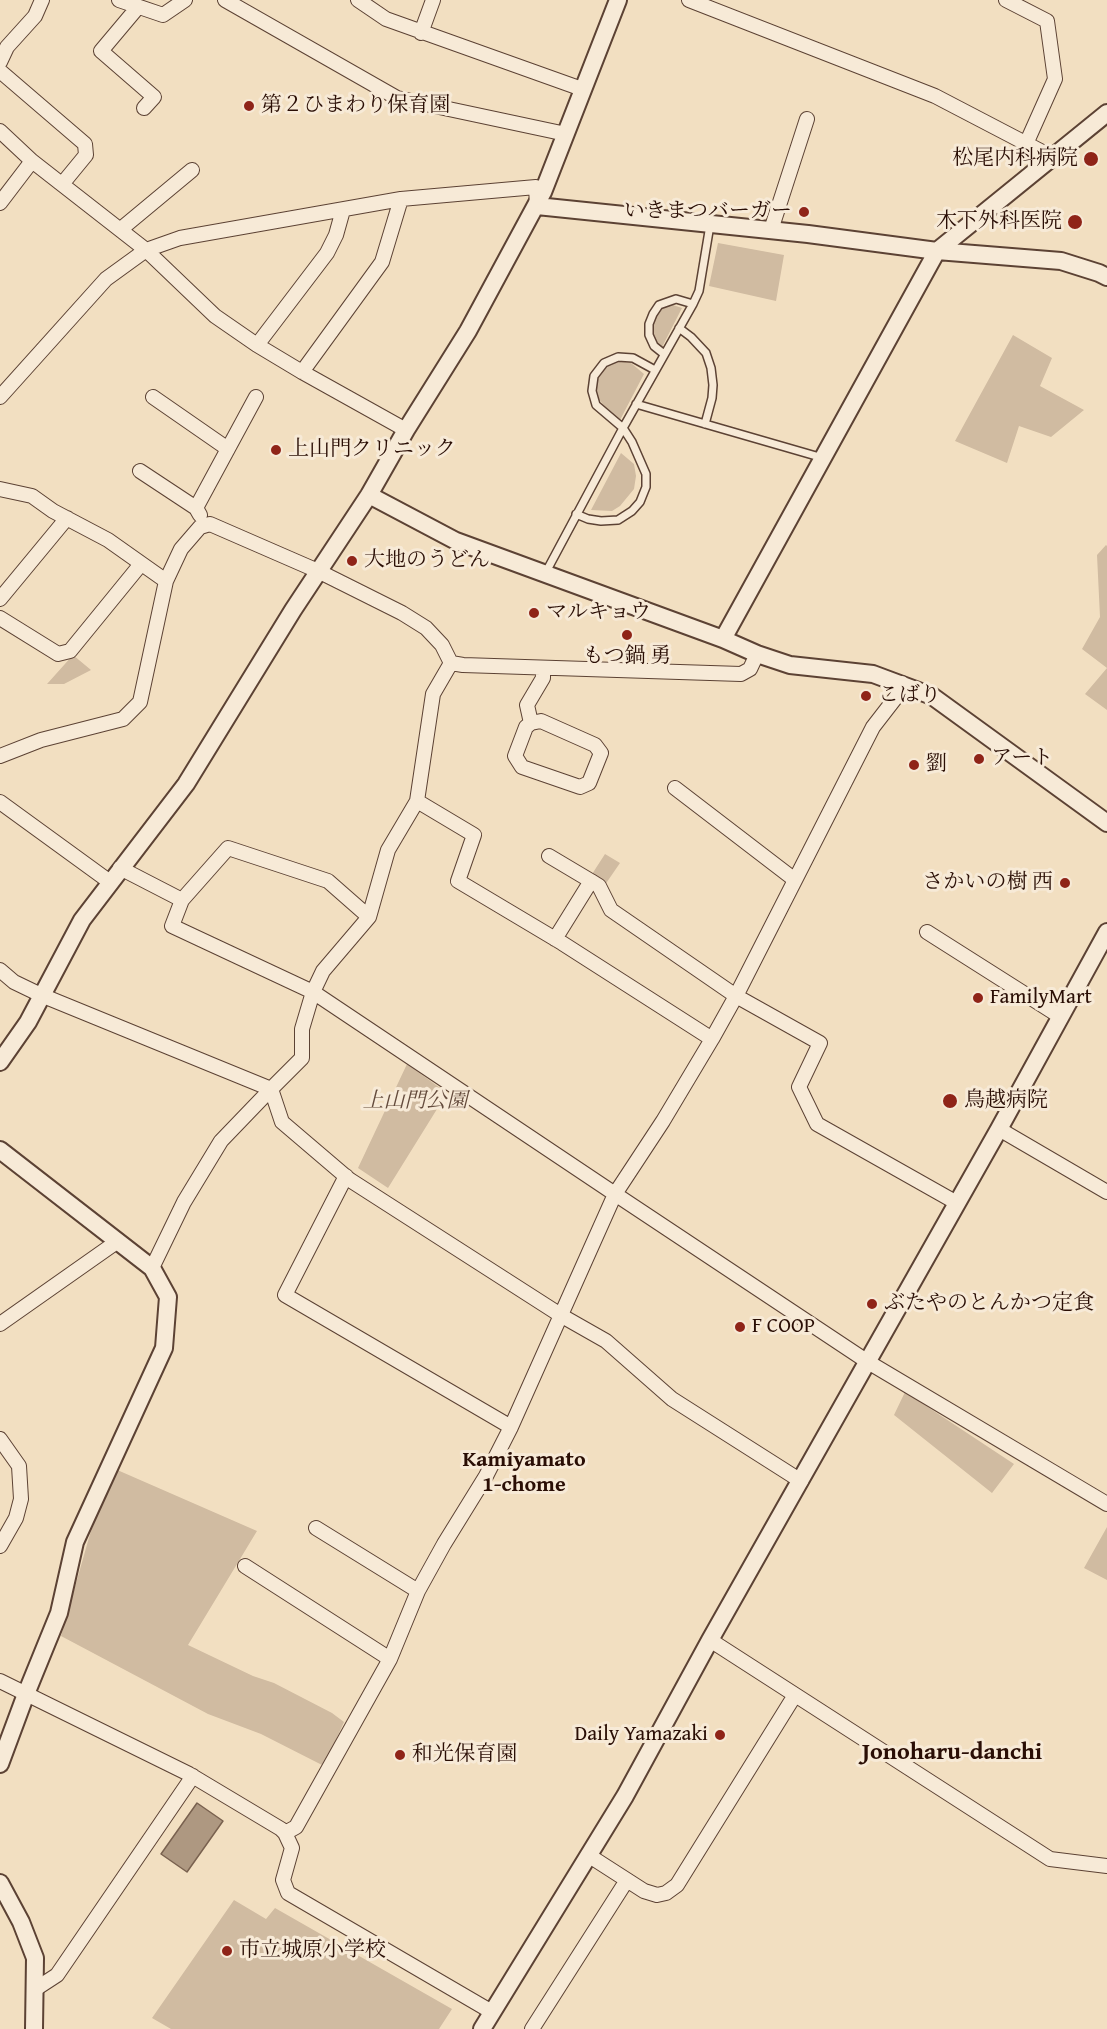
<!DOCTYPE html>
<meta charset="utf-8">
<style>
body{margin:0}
canvas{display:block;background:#f2dfc1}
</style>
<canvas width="1107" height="2029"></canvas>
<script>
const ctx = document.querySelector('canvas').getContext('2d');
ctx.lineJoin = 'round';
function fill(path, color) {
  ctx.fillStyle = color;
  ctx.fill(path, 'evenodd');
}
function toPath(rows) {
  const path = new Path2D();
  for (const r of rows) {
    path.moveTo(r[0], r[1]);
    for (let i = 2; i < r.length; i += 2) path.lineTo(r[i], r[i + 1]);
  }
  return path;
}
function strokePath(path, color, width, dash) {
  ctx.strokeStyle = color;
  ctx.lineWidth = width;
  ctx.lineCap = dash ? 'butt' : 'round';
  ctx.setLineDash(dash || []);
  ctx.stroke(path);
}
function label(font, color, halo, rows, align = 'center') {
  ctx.font = font + ' "Gentium Book Plus","Noto Serif JP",serif';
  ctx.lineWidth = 6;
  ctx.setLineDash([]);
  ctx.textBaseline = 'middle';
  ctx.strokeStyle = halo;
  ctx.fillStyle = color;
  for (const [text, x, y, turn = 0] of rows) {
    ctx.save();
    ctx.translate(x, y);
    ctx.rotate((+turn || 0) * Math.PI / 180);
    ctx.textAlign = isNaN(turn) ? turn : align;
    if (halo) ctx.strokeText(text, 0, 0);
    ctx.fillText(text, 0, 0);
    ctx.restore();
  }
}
fill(toPath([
 [718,243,784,255,776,301,709,286],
 [673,305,682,308,660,351,655,342,652,325,656,309],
 [1013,335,1052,358,1040,386,1084,410,1051,437,1019,426,1007,463,955,441],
 [616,361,631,363,644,374,620,420,605,407,598,398,596,387,599,376,606,366],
 [621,453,634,464,636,476,634,489,620,506,612,511,591,510],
 [1106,545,1107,546,1107,710,1085,694,1107,668,1082,649,1100,617,1097,555],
 [73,655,91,670,64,684,47,684],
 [605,854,620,863,598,895,585,885],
 [407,1064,447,1093,388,1188,358,1168],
 [905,1392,1014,1464,992,1493,894,1415],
 [115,1469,257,1531,188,1645,253,1676,274,1683,332,1713,344,1722,324,1766,261,1734,208,1714,61,1636,90,1534],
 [1107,1527,1107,1580,1084,1568],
 [234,1900,266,1919,275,1908,452,2009,439,2029,171,2029,152,2018]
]), '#d0bba1');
const water = toPath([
 [197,1803,223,1821,187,1872,161,1854,197,1803]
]);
fill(water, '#ae9881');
strokePath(water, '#79614f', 1.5);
const service = toPath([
 [679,328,691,337,706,353,711,368,713,385,712,398,705,424],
 [664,354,654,346,649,335,649,324,653,314,659,305,676,299,693,304],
 [636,404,823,458],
 [576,514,588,519,601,521,618,520,632,511,640,502,646,487,646,474,632,442,623,428,596,405,592,391,594,376,604,363,618,357,633,358,655,370],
 [546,572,623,428,693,304,699,291,710,225]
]);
const minor = toPath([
 [119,0,163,15,185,0],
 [225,0,397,98,566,134],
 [358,0,386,19,582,89],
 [689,0,935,96,1052,157],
 [1006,0,1047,21,1055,79,1026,144],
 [138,7,101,51,154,97,144,108],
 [421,33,433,0],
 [0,62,7,47,35,16,42,0],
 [0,71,85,144,86,155,63,183],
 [0,131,32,161,146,250,215,316,257,345,302,372,406,430],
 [0,203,32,161],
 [121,229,192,170],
 [771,230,807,119],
 [257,345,327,253,336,235,343,210],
 [302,372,382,262,401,199],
 [0,397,106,279,146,250,180,238,401,199,536,187,537,205],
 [153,397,228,449],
 [140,471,196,508,200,515],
 [0,489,32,496,53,511,108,540,166,581,181,549,200,527,210,524,318,571,402,613,426,628,442,645,451,663],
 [196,508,256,397],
 [0,599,67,518],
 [0,618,58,654,70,651,141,564],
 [451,663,463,665,741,674,750,669,757,654],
 [531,723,526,727,515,756,522,767,580,787,589,783,601,753,595,745,541,721,531,723,527,705,543,678,543,668],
 [0,756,41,740,123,719,140,702,166,581],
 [675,788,795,880],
 [417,801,433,694,451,663],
 [0,802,110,882],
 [549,856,591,881],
 [120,868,182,900,228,848,328,881,369,917,388,850,417,801,474,835,458,881,562,943,712,1039,663,1121,615,1194,868,1362,1107,1504],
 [182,900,172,926,313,992,323,971,369,917],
 [927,932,1061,1017],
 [555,939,591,881,599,886,611,910,736,996,820,1043,799,1087,817,1124,957,1203],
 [0,970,14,982,41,995,271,1089,302,1058,302,1029,313,992,615,1194,511,1427,486,1476,444,1544,418,1591,390,1659,296,1827,285,1833],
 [712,1039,736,996,873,727,897,696,902,683],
 [999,1129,1107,1192],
 [346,1176,285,1295,511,1427],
 [152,1268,184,1202,221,1141,271,1089,282,1122,350,1180,562,1316,606,1341,672,1399,801,1481],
 [0,1324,118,1241],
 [0,1439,19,1466,21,1499,16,1518,0,1546],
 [316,1528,418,1591],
 [245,1566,390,1659],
 [710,1640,1050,1859,1107,1866],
 [0,1681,189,1774,281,1829,285,1833,292,1848,283,1880,288,1893,492,2012],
 [588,1855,644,1891,657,1895,666,1893,677,1885,795,1695],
 [34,1990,57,1975,193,1776],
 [532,2029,627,1880]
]);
const tertiary = toPath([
 [537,206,808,234,937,251,1061,261,1099,273,1107,277],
 [369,495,456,541,723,639,757,654,790,665,873,674,932,696,1107,823],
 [723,639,937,251,1107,113],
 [0,1062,28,1022,82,920,186,784,293,610,369,495,406,430,468,331,543,192,618,0],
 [0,1150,152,1268,168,1297,164,1348,75,1542,59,1613,26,1694,0,1764],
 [0,1883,21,1922,35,1958,34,2029],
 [482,2029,625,1796,710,1640,999,1129,1107,932]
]);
strokePath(service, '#5c4234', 10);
strokePath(minor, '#5c4234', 16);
strokePath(tertiary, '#5c4234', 20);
strokePath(service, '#f7ead7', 7);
strokePath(minor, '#f7ead7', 14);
strokePath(tertiary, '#f7ead7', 16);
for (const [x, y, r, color] of [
 [249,106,6,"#8f2418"],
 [1091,159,8,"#8f2418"],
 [804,212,6,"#8f2418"],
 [1075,222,8,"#8f2418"],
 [276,450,6,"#8f2418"],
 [352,561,6,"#8f2418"],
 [534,613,6,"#8f2418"],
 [627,635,6,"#8f2418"],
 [866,696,6,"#8f2418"],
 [979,759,6,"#8f2418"],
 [914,765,6,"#8f2418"],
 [1065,883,6,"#8f2418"],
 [978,998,6,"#8f2418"],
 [950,1101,8,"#8f2418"],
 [872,1304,6,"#8f2418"],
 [740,1327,6,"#8f2418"],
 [720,1735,6,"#8f2418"],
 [400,1755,6,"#8f2418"],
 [227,1951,6,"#8f2418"]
]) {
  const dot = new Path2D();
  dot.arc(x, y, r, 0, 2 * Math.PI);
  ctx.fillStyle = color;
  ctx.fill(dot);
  strokePath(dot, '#f7ead7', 2);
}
label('21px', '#2a0e05', '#f7ead7', [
 ["第２ひまわり保育園",261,106],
 ["松尾内科病院",1078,159,"right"],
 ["いきまつバーガー",792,212,"right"],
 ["木下外科医院",1062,222,"right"],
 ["上山門クリニック",288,450],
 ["大地のうどん",364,561],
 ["マルキョウ",546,613],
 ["もつ鍋 勇",627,657,"center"],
 ["こばり",878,696],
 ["アート",991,759],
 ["劉",926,765],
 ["さかいの樹 西",1053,883,"right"],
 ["FamilyMart",990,998],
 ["鳥越病院",964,1101],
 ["ぶたやのとんかつ定食",884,1304],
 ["F COOP",752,1327],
 ["Daily Yamazaki",708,1735,"right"],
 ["和光保育園",412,1755],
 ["市立城原小学校",239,1951]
], 'left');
label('italic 21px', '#644b3c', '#f7ead7', [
 ["上山門公園",415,1102]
]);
label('bold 22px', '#2a0e05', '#f7ead7', [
 ["Kamiyamato",524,1460],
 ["1-chome",524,1485]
]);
label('bold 24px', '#2a0e05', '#f7ead7', [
 ["Jonoharu-danchi",952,1753]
]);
</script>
